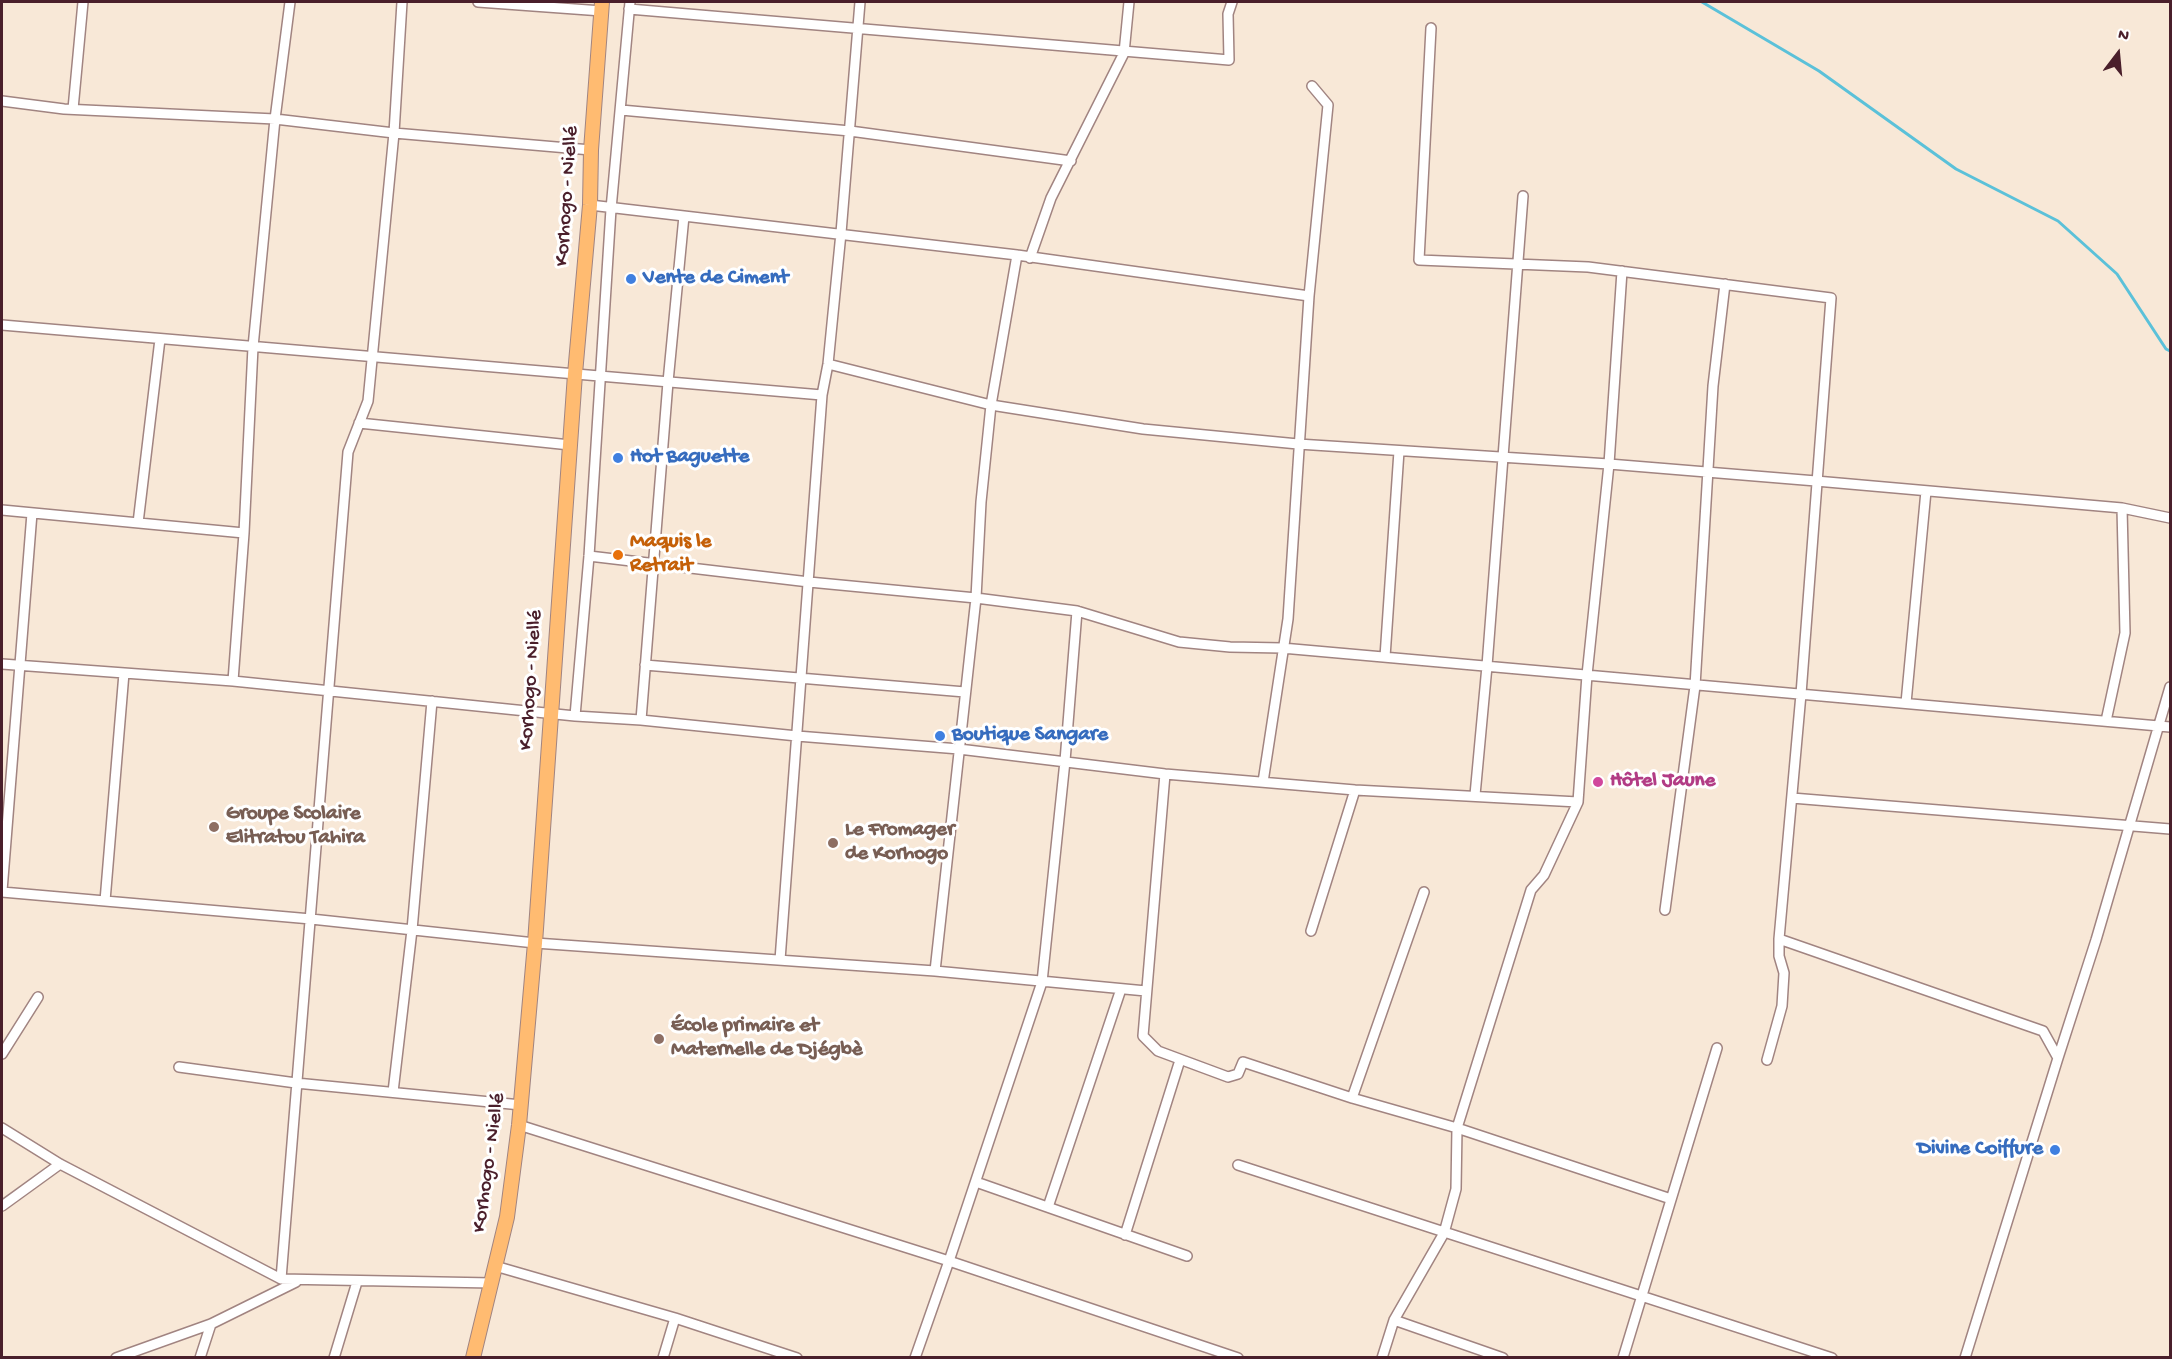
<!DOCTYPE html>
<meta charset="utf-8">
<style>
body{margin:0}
#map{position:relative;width:2172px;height:1359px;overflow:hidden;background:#f8e8d7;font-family:"Gochi Hand",sans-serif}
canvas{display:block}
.frame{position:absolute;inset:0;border:3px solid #4a1f2b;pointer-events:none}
.north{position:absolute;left:2088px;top:24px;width:60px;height:60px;-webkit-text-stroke:4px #fff;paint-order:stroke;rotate:16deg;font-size:16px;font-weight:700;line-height:24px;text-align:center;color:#4a1f2b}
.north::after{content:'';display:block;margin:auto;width:21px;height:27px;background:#4a1f2b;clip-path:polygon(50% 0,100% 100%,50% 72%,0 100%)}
</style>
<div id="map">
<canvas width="2172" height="1359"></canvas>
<div class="frame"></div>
<div class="north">N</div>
</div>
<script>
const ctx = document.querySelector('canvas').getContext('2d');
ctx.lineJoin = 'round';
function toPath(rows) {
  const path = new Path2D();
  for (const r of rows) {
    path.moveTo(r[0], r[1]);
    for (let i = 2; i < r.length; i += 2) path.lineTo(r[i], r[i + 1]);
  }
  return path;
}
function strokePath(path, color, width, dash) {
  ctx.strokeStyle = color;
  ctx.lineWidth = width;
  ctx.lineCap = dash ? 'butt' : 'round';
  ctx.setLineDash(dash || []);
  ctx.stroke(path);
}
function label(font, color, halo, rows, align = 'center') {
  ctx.font = font + ' "Gochi Hand",sans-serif';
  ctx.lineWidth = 6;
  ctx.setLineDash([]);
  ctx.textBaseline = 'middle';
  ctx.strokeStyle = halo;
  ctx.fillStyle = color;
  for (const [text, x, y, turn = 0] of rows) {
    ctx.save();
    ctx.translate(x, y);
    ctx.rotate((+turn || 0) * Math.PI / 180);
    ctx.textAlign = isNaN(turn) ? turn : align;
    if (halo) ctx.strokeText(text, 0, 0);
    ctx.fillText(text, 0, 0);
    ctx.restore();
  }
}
strokePath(toPath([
 [1702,2,1819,71,1956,169,2058,221,2117,274,2166,349,2170,351]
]), '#5bc1d9', 3);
const street = toPath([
 [478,2,602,11],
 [629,9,1229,60,1228,14,1232,2],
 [1431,28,1419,260,1588,267,1831,298,1801,694,1779,939,1779,956,1784,973,1782,1006,1767,1060],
 [2,101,64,109,275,119,394,133,591,150],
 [73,109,83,2],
 [621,110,850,131,1071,161],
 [590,205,1017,255,1309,296],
 [1030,258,1051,198,1124,53,1129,2],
 [2,325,822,395],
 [828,364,991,405,1143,429,1298,444,1609,464,1816,481,2122,508,2170,518],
 [359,423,570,445],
 [2,510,244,533],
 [138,523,160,339],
 [589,556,809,582,976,598,1077,611,1179,642,1230,647,1282,648,2170,727],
 [1385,657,1399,451],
 [2,664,233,681,575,716,641,720,797,736,959,749,1165,774,1355,790,1578,802],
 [645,665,965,692],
 [233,681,244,533,253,347,275,119,290,2],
 [1906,703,1926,491],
 [575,716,589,556,611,209,630,2],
 [641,720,668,382,684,216],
 [2106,721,2125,633,2122,508],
 [1165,774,1143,1036,1158,1051,1228,1077,1238,1074,1243,1062,1352,1098,1457,1128,1671,1199],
 [1263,782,1288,619,1309,296,1328,105,1312,86],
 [1475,795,1487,666,1523,196],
 [1792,798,2170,829],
 [2,891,32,513],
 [2,892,311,919,535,943,935,971,1146,991],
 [105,901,124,673],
 [1665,910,1695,686,1713,386,1725,284],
 [1311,931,1355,790],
 [1779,939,2043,1031,2058,1058],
 [780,960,822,395,828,364,841,233,860,2],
 [935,971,976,598,981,502,991,405,1017,255],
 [2,1054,38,997],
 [179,1067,296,1083,521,1105],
 [393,1092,412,930,432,701],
 [1352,1098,1424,892],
 [519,1125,949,1261,1238,1358],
 [2,1128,60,1164,281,1279,492,1283],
 [1238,1165,1832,1358],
 [976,1182,1187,1256],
 [2,1206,60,1164],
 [1048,1207,1121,989],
 [1125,1235,1180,1060],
 [495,1266,675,1318,797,1358],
 [281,1279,348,452,368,401,394,133,402,2],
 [1394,1320,1503,1358],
 [116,1358,211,1324,296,1282],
 [200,1358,211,1324],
 [334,1358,357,1282],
 [663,1358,675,1318],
 [915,1358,949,1261,1042,982,1065,761,1077,611],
 [1382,1358,1394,1320,1444,1233,1456,1189,1457,1128,1531,890,1544,875,1578,802,1587,675,1609,464,1622,271],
 [1623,1358,1717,1048],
 [1965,1358,2058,1058,2096,940,2170,687]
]);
const primary = toPath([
 [473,1358,507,1217,519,1125,535,943,575,374,590,205,591,150,602,2]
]);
strokePath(street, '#a18481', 12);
strokePath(primary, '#a18481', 16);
strokePath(street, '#fff', 9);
strokePath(primary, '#ffbb71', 14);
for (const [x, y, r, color] of [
 [631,279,6,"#3f7fe0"],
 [618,458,6,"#3f7fe0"],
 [618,555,6,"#e8710a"],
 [940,736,6,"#3f7fe0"],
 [1598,782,6,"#d1479c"],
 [214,827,6,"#8d6e63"],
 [833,843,6,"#8d6e63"],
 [659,1039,6,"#8d6e63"],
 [2055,1150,6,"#3f7fe0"]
]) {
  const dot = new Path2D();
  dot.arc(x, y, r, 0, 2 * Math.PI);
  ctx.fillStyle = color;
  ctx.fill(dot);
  strokePath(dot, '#fff', 2);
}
label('21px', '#4a1f2b', '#fff', [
 ["Korhogo - Niellé",568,196,-86],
 ["Korhogo - Niellé",532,680,-86],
 ["Korhogo - Niellé",490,1163,-82]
]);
label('bold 21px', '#366cbe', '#fff', [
 ["Vente de Ciment",643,279],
 ["Hot Baguette",630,458],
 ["Boutique Sangare",952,736],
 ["Divine Coiffure",2043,1150,"right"]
], 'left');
label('bold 21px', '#c56008', '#fff', [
 ["Maquis le",630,543],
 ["Retrait",630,567]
], 'left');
label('bold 21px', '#b23c85', '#fff', [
 ["Hôtel Jaune",1610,782]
], 'left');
label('bold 21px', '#785e54', '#fff', [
 ["Groupe Scolaire",226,815],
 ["Elitratou Tahira",226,839],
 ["Le Fromager",845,831],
 ["de Korhogo",845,855],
 ["École primaire et",671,1027],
 ["Maternelle de Djégbè",671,1051]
], 'left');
</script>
